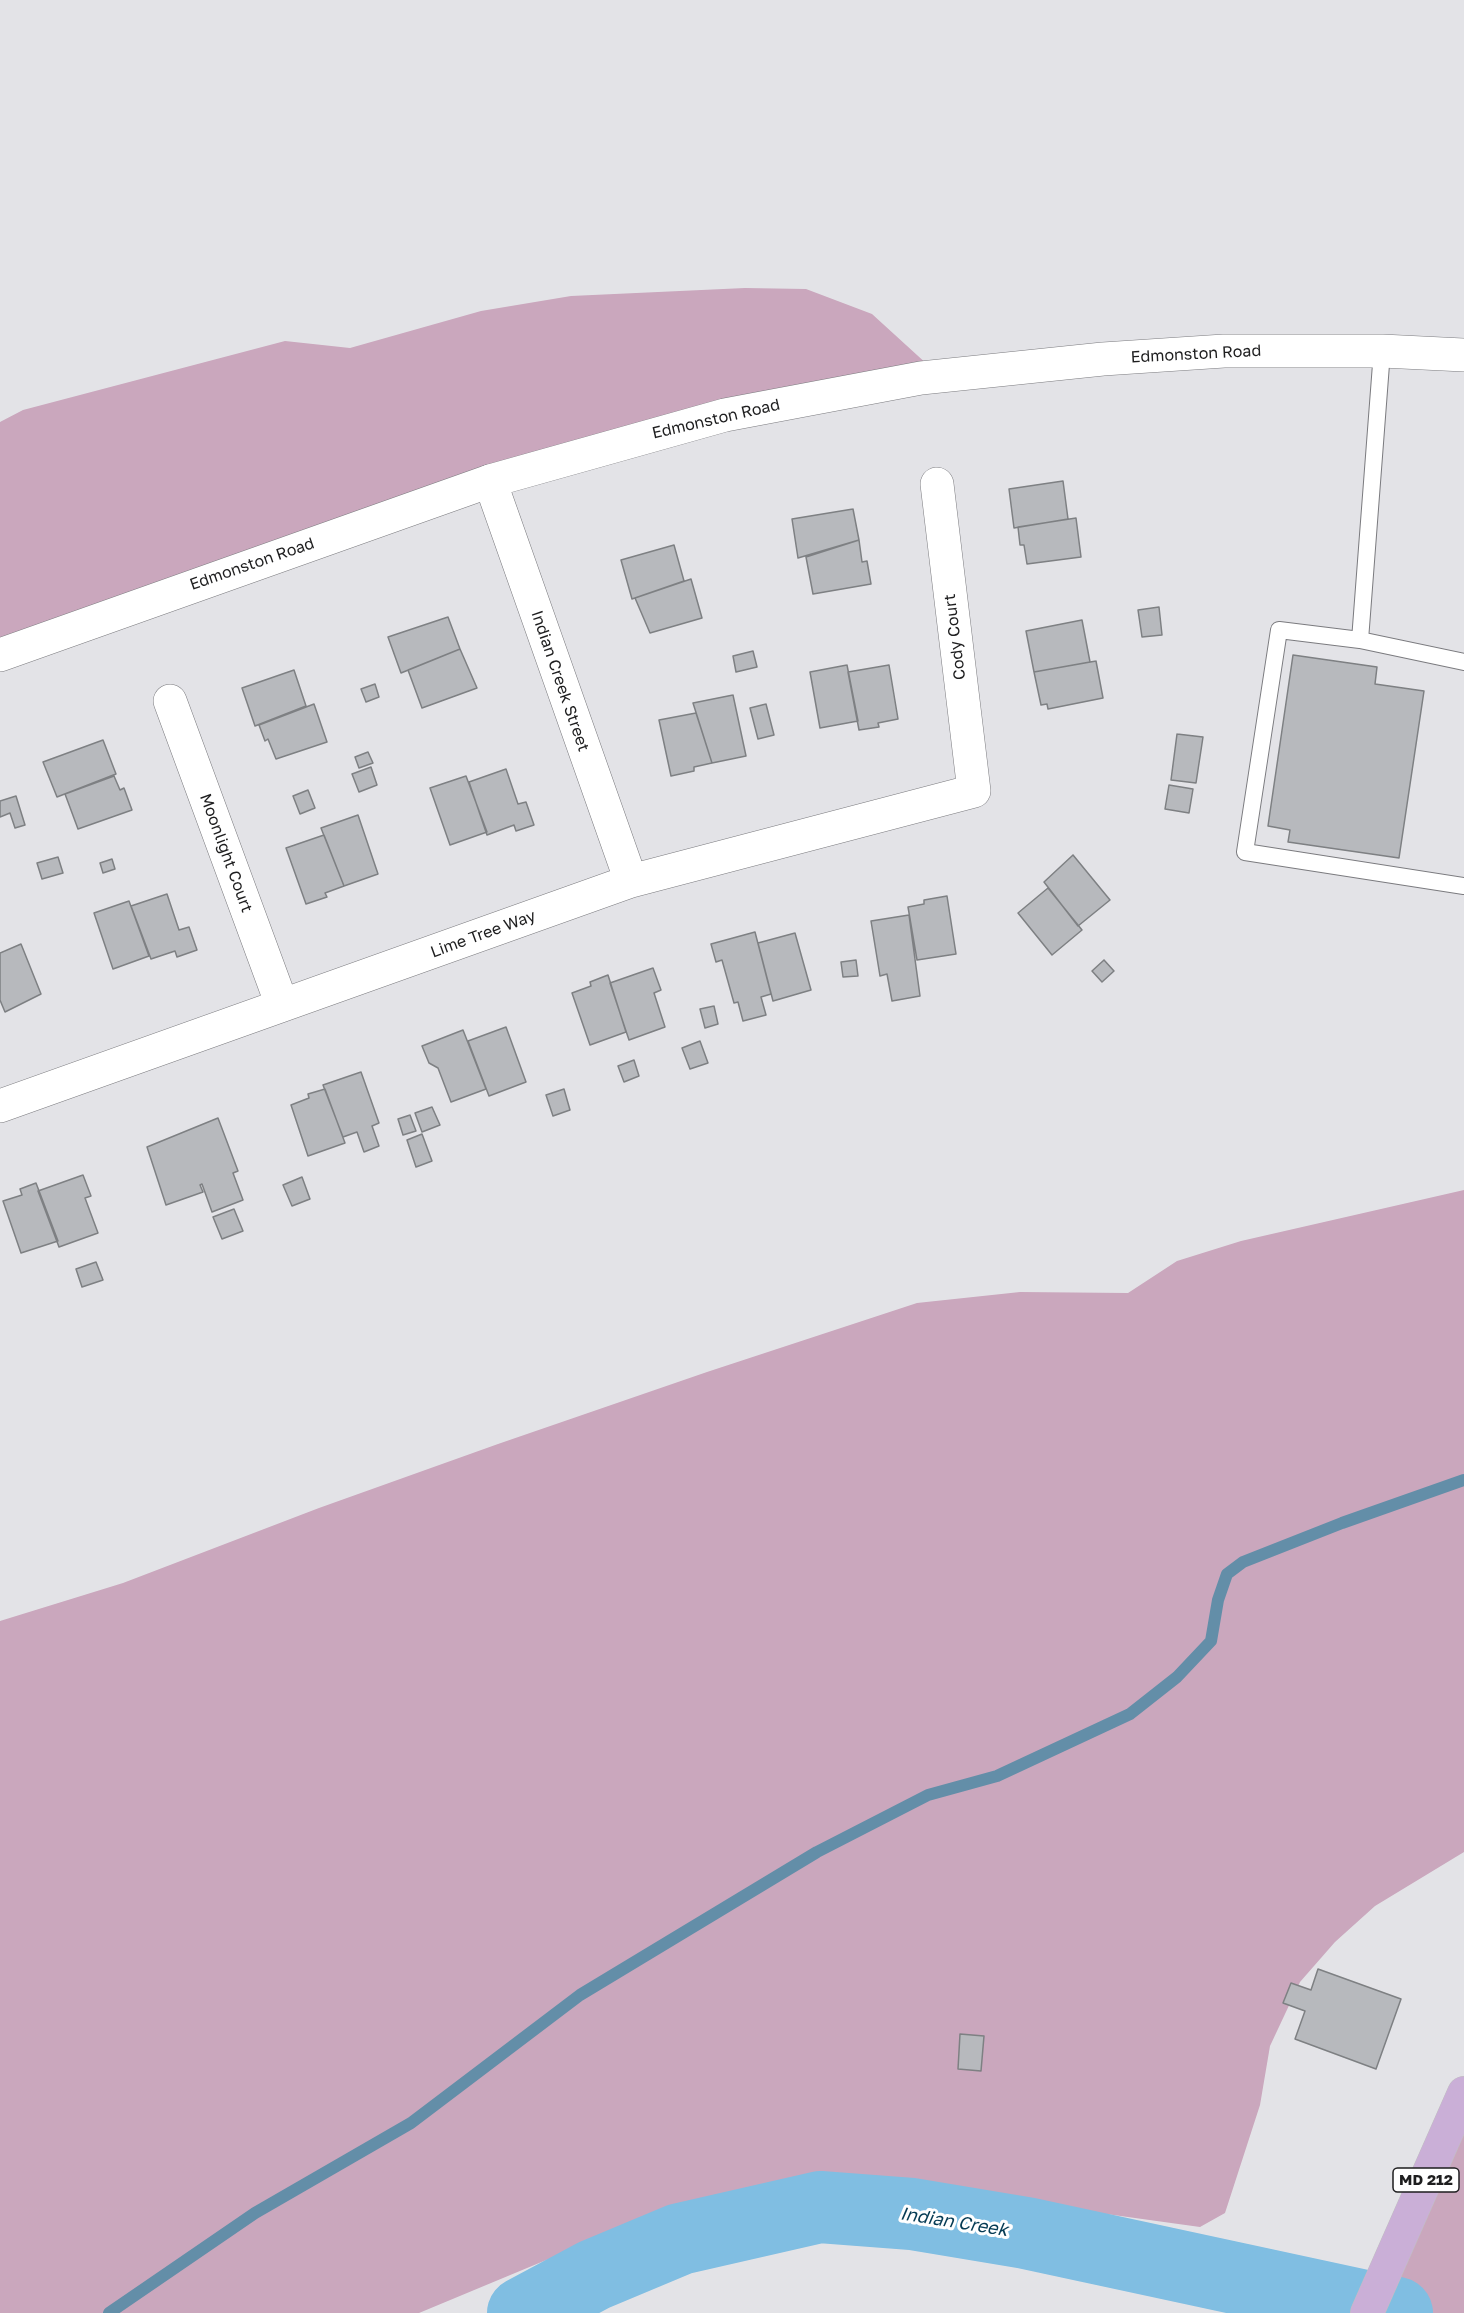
<!DOCTYPE html>
<style>
body{margin:0}
canvas{display:block;background:#e3e3e7}
</style>
<canvas width="1464" height="2313"></canvas>
<script>
const ctx = document.querySelector('canvas').getContext('2d');
ctx.lineJoin = 'round';
function fill(path, color) {
  ctx.fillStyle = color;
  ctx.fill(path, 'evenodd');
}
function toPath(rows) {
  const path = new Path2D();
  for (const r of rows) {
    path.moveTo(r[0], r[1]);
    for (let i = 2; i < r.length; i += 2) path.lineTo(r[i], r[i + 1]);
  }
  return path;
}
function strokePath(path, color, width, dash) {
  ctx.strokeStyle = color;
  ctx.lineWidth = width;
  ctx.lineCap = dash ? 'butt' : 'round';
  ctx.setLineDash(dash || []);
  ctx.stroke(path);
}
function label(font, color, halo, rows, align = 'center') {
  ctx.font = font + ' "Golos Text",sans-serif';
  ctx.lineWidth = 6;
  ctx.setLineDash([]);
  ctx.textBaseline = 'middle';
  ctx.strokeStyle = halo;
  ctx.fillStyle = color;
  for (const [text, x, y, turn = 0] of rows) {
    ctx.save();
    ctx.translate(x, y);
    ctx.rotate((+turn || 0) * Math.PI / 180);
    ctx.textAlign = isNaN(turn) ? turn : align;
    if (halo) ctx.strokeText(text, 0, 0);
    ctx.fillText(text, 0, 0);
    ctx.restore();
  }
}
fill(toPath([
 [745,288,806,289,872,314,940,376,725,415,0,655,0,422,23,410,285,341,350,348,481,311,571,296],
 [1464,1190,1464,1852,1375,1906,1335,1942,1300,1982,1270,2046,1260,2105,1225,2213,1200,2227,998,2199,819,2185,768,2188,652,2216,419,2313,0,2313,0,1621,123,1583,319,1508,498,1444,707,1372,917,1303,1020,1292,1128,1293,1177,1261,1241,1241],
 [1464,2093,1464,2313,1367,2313]
]), '#caa7bd');
strokePath(toPath([
 [109,2313,255,2213,411,2123,580,1995,817,1852,928,1795,997,1776,1130,1714,1177,1677,1211,1641,1218,1600,1227,1574,1243,1562,1342,1523,1464,1480]
]), '#638ea8', 12);
strokePath(toPath([
 [523,2313,594,2275,680,2239,820,2207,912,2214,1026,2233,1397,2313]
]), '#80bee2', 72);
const building = toPath([
 [1063,481,1068,519,1014,528,1009,489,1063,481],
 [853,509,859,540,798,558,792,519,853,509],
 [1076,518,1081,557,1027,564,1024,545,1020,545,1018,527,1076,518],
 [859,540,862,562,867,561,871,584,813,594,806,557,859,540],
 [674,545,684,581,632,599,621,560,674,545],
 [691,579,702,618,650,633,635,598,691,579],
 [1159,607,1162,635,1142,637,1138,610,1159,607],
 [448,617,460,649,401,673,388,637,448,617],
 [1082,620,1090,662,1034,672,1026,631,1082,620],
 [460,649,477,688,422,708,408,670,460,649],
 [753,651,757,667,736,672,733,656,753,651],
 [1293,655,1377,667,1375,684,1424,691,1399,858,1288,842,1290,830,1268,826,1293,655],
 [1096,661,1103,698,1048,709,1047,704,1041,705,1034,672,1096,661],
 [847,665,858,721,820,728,810,672,847,665],
 [889,665,898,719,878,723,879,727,859,730,848,672,889,665],
 [294,670,306,706,255,726,242,688,294,670],
 [375,684,379,697,366,702,361,689,375,684],
 [733,695,746,756,712,763,693,703,733,695],
 [314,704,327,742,276,759,268,739,265,741,259,725,314,704],
 [766,704,774,735,758,739,750,708,766,704],
 [696,713,712,763,694,767,694,771,671,776,659,720,696,713],
 [1177,734,1203,737,1196,783,1171,780,1177,734],
 [103,740,116,774,57,797,43,762,103,740],
 [368,752,373,763,359,768,355,757,368,752],
 [371,767,377,785,359,792,352,774,371,767],
 [506,769,518,804,526,802,534,825,516,831,514,825,487,835,469,782,506,769],
 [114,776,120,790,124,788,132,810,78,829,65,794,114,776],
 [466,776,487,832,450,845,430,788,466,776],
 [1169,785,1193,789,1189,813,1165,809,1169,785],
 [308,790,315,808,300,814,293,796,308,790],
 [16,796,25,825,15,828,10,813,0,817,0,801,16,796],
 [358,815,378,874,344,886,321,828,358,815],
 [324,835,344,886,325,893,327,897,306,904,286,848,324,835],
 [1073,855,1110,900,1078,926,1044,882,1073,855],
 [58,857,63,873,42,879,37,863,58,857],
 [112,859,115,869,103,873,100,863,112,859],
 [1048,888,1082,930,1052,955,1018,913,1048,888],
 [167,894,179,930,189,927,197,950,177,957,175,951,151,959,131,906,167,894],
 [947,896,956,954,917,960,908,907,924,904,924,900,947,896],
 [129,901,149,956,113,969,94,913,129,901],
 [909,915,920,996,892,1001,887,974,880,976,871,921,909,915],
 [755,932,771,994,761,997,766,1015,743,1021,738,1002,734,1003,722,960,716,962,711,944,755,932],
 [795,933,811,990,773,1001,758,943,795,933],
 [21,944,41,994,5,1012,0,1000,0,953,21,944],
 [856,960,858,976,843,977,841,962,856,960],
 [1104,960,1114,971,1102,982,1092,971,1104,960],
 [653,968,661,990,654,993,665,1027,629,1040,610,983,653,968],
 [608,975,626,1032,590,1045,572,993,591,986,590,982,608,975],
 [714,1006,718,1024,705,1028,700,1009,714,1006],
 [506,1027,526,1082,489,1096,468,1041,506,1027],
 [463,1030,486,1089,451,1102,438,1068,429,1063,422,1046,463,1030],
 [700,1041,708,1063,690,1069,682,1048,700,1041],
 [634,1060,639,1076,624,1082,618,1066,634,1060],
 [361,1072,379,1123,372,1126,379,1146,364,1152,357,1132,343,1137,323,1085,361,1072],
 [325,1089,345,1143,308,1156,291,1105,309,1098,308,1094,325,1089],
 [564,1089,570,1110,553,1116,546,1095,564,1089],
 [432,1107,440,1125,422,1132,415,1113,432,1107],
 [410,1115,416,1131,403,1135,398,1119,410,1115],
 [218,1118,238,1171,233,1173,243,1200,212,1212,202,1184,200,1185,203,1192,166,1205,147,1147,218,1118],
 [422,1134,432,1161,416,1167,407,1140,422,1134],
 [83,1175,91,1196,85,1198,98,1233,59,1247,38,1191,83,1175],
 [302,1177,310,1199,292,1206,283,1185,302,1177],
 [36,1183,58,1241,21,1253,3,1201,22,1195,20,1189,36,1183],
 [234,1209,243,1231,222,1239,213,1217,234,1209],
 [96,1262,103,1280,82,1287,76,1269,96,1262],
 [1318,1969,1401,1999,1376,2069,1295,2039,1305,2011,1283,2003,1291,1983,1311,1990,1318,1969],
 [960,2034,984,2036,981,2071,958,2069,960,2034]
]);
fill(building, '#b7b9bd');
strokePath(building, '#7e8083', 1.5);
const lane = toPath([
 [1382,351,1360,640,1464,662],
 [1360,640,1279,630,1245,852,1464,886]
]);
const street = toPath([
 [490,481,631,881],
 [170,701,282,1005],
 [0,1106,631,881,974,791,937,484]
]);
const secondary = toPath([
 [0,655,490,481,725,415,921,378,1103,359,1224,351,1382,351,1464,355]
]);
const primary = toPath([
 [1367,2313,1464,2093]
]);
strokePath(lane, '#7b7b7f', 18);
strokePath(street, '#7b7b7f', 34);
strokePath(secondary, '#7b7b7f', 34);
strokePath(primary, '#c0c0c0', 34);
strokePath(lane, '#fff', 16);
strokePath(street, '#fff', 33);
strokePath(secondary, '#fff', 33);
strokePath(primary, '#caafd7', 33);
for (const [x, y, w] of [
 [1426,2180,66]
]) {
  const box = new Path2D();
  box.roundRect(x - w / 2, y - 12, w, 24, 4.5);
  ctx.fillStyle = '#fff';
  ctx.fill(box);
  strokePath(box, '#1e1e1f', 1.5);
}
label('bold 15px', '#1e1e1f', null, [
 ["MD 212",1426,2180]
]);
label('16px', '#1e1e1f', '#fff', [
 ["Edmonston Road",1196,354,-3],
 ["Edmonston Road",716,419,-13],
 ["Edmonston Road",252,564,-19],
 ["Cody Court",955,637,-97],
 ["Indian Creek Street",560,681,71],
 ["Moonlight Court",226,853,70],
 ["Lime Tree Way",483,934,-20]
]);
label('italic 18px', '#053b54', '#fff', [
 ["Indian Creek",954,2222,9]
]);
</script>
